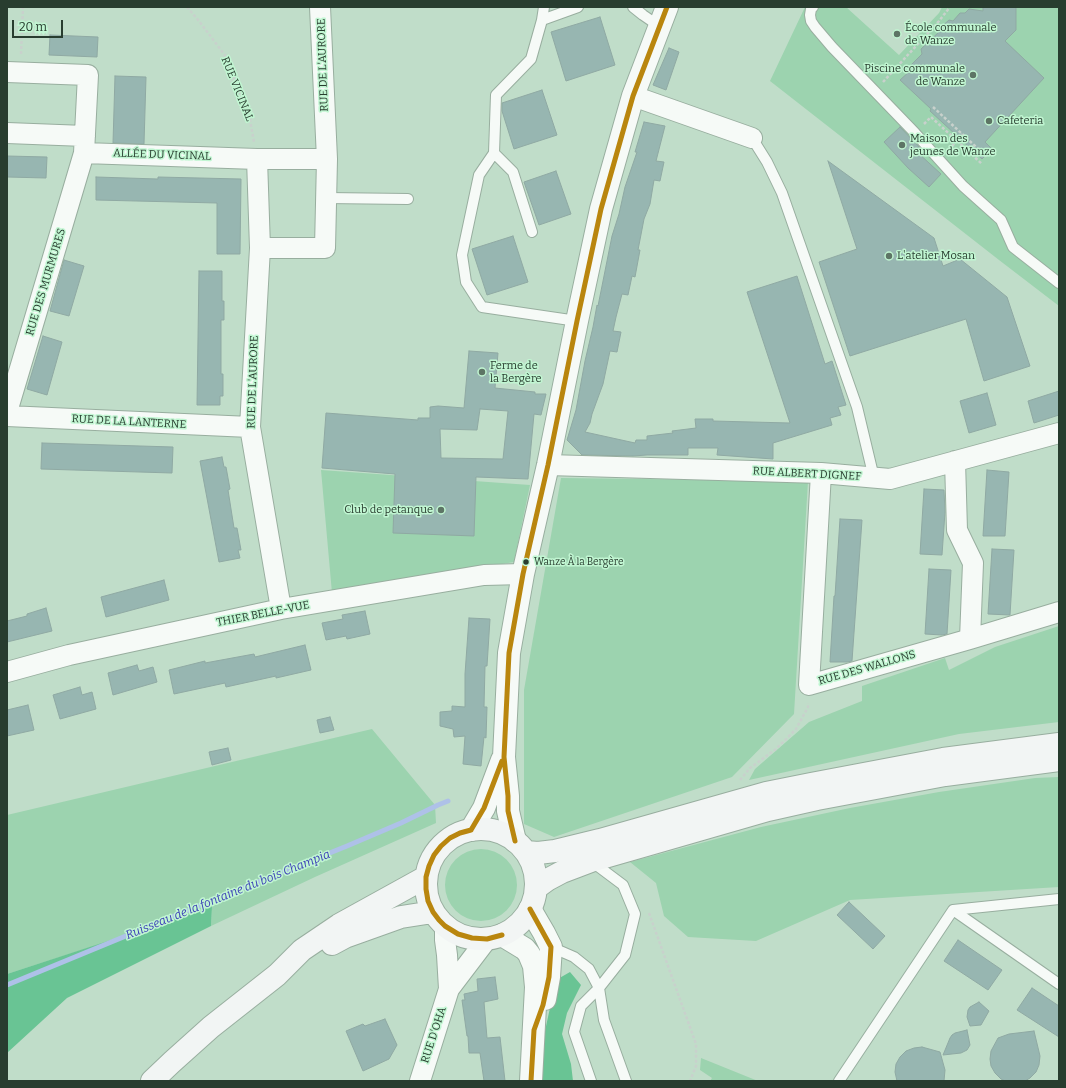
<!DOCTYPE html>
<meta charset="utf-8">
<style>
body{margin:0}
#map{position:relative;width:1066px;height:1088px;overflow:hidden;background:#c0ddc9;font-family:Bitter,serif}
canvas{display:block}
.frame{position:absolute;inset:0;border:8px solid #283d2f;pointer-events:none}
.scale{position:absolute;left:12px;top:20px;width:51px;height:18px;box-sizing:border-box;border:2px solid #283d2f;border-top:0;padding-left:5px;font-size:12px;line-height:14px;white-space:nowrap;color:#283d2f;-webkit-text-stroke:3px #c1f6d2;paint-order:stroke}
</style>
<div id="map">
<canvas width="1066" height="1088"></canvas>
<div class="frame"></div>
<div class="scale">20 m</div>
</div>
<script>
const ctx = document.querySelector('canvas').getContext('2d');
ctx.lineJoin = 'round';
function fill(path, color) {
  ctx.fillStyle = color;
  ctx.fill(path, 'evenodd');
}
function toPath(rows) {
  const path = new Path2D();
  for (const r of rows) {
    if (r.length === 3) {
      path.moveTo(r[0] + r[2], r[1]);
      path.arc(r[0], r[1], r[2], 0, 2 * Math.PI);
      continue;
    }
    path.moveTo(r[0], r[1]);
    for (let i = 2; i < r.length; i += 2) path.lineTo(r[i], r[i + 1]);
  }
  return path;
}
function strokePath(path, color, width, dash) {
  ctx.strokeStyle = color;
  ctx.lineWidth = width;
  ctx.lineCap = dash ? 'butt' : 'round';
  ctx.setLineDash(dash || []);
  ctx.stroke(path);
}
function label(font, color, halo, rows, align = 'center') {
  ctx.font = font + ' Bitter,serif';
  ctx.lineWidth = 3;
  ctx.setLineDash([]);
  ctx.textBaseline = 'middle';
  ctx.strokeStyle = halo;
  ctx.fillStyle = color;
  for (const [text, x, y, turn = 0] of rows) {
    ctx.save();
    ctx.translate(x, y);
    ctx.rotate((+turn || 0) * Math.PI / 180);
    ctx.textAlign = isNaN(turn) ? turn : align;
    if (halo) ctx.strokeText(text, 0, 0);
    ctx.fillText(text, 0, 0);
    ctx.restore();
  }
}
fill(toPath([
 [805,7,846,7,899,55,939,13,942,7,1059,7,1059,306,999,260,770,81],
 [321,470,530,485,514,562,332,593],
 [561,478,808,481,794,714,732,777,554,837,524,824,524,690],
 [1059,626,1059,722,959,734,749,780,755,769,809,722,862,701,862,686,945,658,949,670,995,647],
 [372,729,435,805,436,823,315,877,211,926,212,908,7,974,7,815],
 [1059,777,1059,887,850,900,756,941,688,937,664,916,656,883,630,862,761,827,850,808,939,792,1035,778],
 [481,885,36],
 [701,1058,758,1081,710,1081,712,1078,700,1070]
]), '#9cd3af');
fill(toPath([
 [212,907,211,926,67,998,7,1053,7,974],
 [570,972,581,985,567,1013,562,1034,571,1064,573,1081,538,1081,537,1068,556,980]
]), '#69c494');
strokePath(toPath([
 [7,985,218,898,347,846,401,823,438,805,448,801]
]), '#aec1e8', 5);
const building = toPath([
 [983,7,1016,7,1016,30,1005,41,1044,78,985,142,992,149,982,159,930,111,931,109,900,80,910,71,909,67,922,54,921,49,940,31,939,29,949,20,953,21,960,13,965,13,969,9,983,11,983,7],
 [600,17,615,65,566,81,551,32,600,17],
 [50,35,98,37,97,57,49,55,50,35],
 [669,48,679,52,666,90,653,85,669,48],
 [115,76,146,77,144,144,113,143,115,76],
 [542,90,557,135,514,149,502,111,502,103,542,90],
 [644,122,665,126,656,161,664,162,660,181,654,180,650,204,644,219,638,250,640,250,635,277,632,276,628,295,622,294,616,317,613,331,621,332,617,352,610,351,603,384,592,414,590,423,585,432,635,443,636,440,647,440,647,436,673,433,672,431,696,428,695,419,713,419,713,421,790,423,747,292,797,276,825,364,832,361,846,405,838,407,841,415,830,418,832,425,773,443,773,459,717,455,718,448,688,448,688,455,647,455,633,456,582,455,567,440,576,410,585,361,593,327,597,305,598,306,612,236,619,214,625,187,637,152,635,152,644,122],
 [900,127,920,148,917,152,941,174,929,187,908,168,884,142,900,127],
 [7,156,47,157,46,178,7,177,7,156],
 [828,161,934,238,943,266,960,259,1007,297,1030,366,984,381,966,319,850,356,819,262,857,249,828,161],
 [556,171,571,214,539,225,524,182,556,171],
 [96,177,158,179,158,177,241,179,240,254,217,254,217,203,96,200,96,177],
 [513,236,528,282,487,295,472,249,513,236],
 [64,260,84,266,69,316,50,311,64,260],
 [199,271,222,271,222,301,224,301,224,320,221,320,221,374,223,374,223,396,220,396,220,405,197,405,199,271],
 [43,336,62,342,47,395,27,389,43,336],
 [469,351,498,353,495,388,535,392,535,394,546,394,541,415,534,414,528,479,476,477,474,536,393,533,395,474,322,468,326,413,418,420,418,418,430,418,430,407,438,406,464,408,469,351],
 [480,409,508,411,503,459,441,458,440,429,477,430,480,409],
 [1059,391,1059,415,1034,423,1028,401,1059,391],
 [987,393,996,425,969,433,960,401,987,393],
 [42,443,173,447,172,473,41,469,42,443],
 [222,457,224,467,226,467,230,489,228,490,234,528,237,528,241,550,238,550,240,558,219,562,200,461,222,457],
 [987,470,1009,472,1005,536,983,536,987,470],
 [924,489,944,490,945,512,942,555,920,554,924,489],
 [840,519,862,520,852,661,847,662,830,662,834,596,835,596,840,519],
 [992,549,1014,550,1010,615,988,614,992,549],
 [929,569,951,570,947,634,942,635,925,634,929,569],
 [164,580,169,600,106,617,101,597,164,580],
 [46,608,52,631,7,642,7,621,27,616,27,614,46,608],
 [365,611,370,634,347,639,346,636,326,640,322,623,343,619,342,615,365,611],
 [469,618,490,619,487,666,485,666,484,707,487,707,486,738,484,737,481,766,463,764,465,736,454,737,453,729,440,726,440,712,452,711,452,706,465,707,465,674,469,618],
 [305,645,311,670,276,678,276,676,226,687,225,683,174,694,169,670,205,661,205,663,254,654,255,657,305,645],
 [137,665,139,671,153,667,157,682,113,695,108,673,137,665],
 [80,687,82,695,92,692,96,709,60,719,53,695,80,687],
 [28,705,34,730,7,736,7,710,28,705],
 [330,717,334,730,320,733,317,720,330,717],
 [228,748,231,760,212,765,209,752,228,748],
 [849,902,885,936,873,949,837,915,849,902],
 [958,940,1002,970,988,990,944,961,958,940],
 [495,977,498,999,484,1002,487,1038,500,1037,505,1081,484,1081,480,1053,469,1053,468,1036,467,1036,462,1000,465,1000,464,994,478,991,477,979,495,977],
 [1032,988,1059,1006,1059,1037,1017,1010,1032,988],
 [979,1002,989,1011,981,1025,970,1026,967,1017,968,1010,970,1007,979,1002],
 [385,1019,397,1045,389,1059,363,1071,346,1031,363,1024,365,1026,385,1019],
 [967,1030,970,1045,967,1050,961,1053,943,1055,950,1038,952,1035,955,1033,967,1030],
 [1034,1031,1040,1056,1039,1065,1036,1072,1030,1078,1025,1081,1005,1081,1001,1079,995,1073,991,1066,990,1059,991,1051,998,1038,1009,1034,1034,1031],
 [922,1047,940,1052,945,1070,944,1081,897,1081,895,1072,896,1064,900,1057,906,1051,914,1048,922,1047]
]);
fill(building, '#97b6b1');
strokePath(building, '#8fa9a3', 1);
const service = toPath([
 [633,7,643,15,659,26],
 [813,7,811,9,810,15,811,21,815,27,832,47,915,133,963,186,1001,220,1013,247,1059,283],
 [542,20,544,7],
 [752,138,767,162,782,193,857,407,874,478],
 [494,153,513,172,532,232],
 [326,198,408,199],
 [577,321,482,307,466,282,462,255,479,175,494,153,496,95,531,59,542,20,578,7],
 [953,910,1059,984],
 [551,947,574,957,589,969,599,988,604,1020,626,1081],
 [591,1081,574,1032,581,1006,599,988,625,955,635,914,623,885,591,861],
 [839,1081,953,910,1059,899]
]);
const minor = toPath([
 [7,72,88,75,84,153,7,412],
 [633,96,752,138],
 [7,133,85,136],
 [84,153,257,159,327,159],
 [257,159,260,248,250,427,281,609],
 [260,248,325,248,327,159,320,7],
 [7,416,250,427],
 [955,461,957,530,973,563,970,639],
 [548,465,821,473,890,479,1059,433],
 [821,473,809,685,970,639,1059,612],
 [7,672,69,655,281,609,484,575,523,574],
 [445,926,445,940,447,955,449,989],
 [420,1081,449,989,487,939]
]);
const tertiary = toPath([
 [471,830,484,808,502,760],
 [515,841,508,811,508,796,504,757,509,653,523,574,548,465,577,321,601,209,633,96,667,7],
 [530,909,544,933,551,947,549,977,545,999],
 [502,935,525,949,529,954,534,966,536,987,531,1081]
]);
const secondary = toPath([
 [481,884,55],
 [526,852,538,853,555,851,600,840,766,793,811,784,943,759,1059,744],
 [536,888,547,880,562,872,591,861,768,810,817,799,945,775,1059,760],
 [332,944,345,937,401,917,433,912],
 [152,1081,172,1062,211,1027,277,975,302,950,339,925,426,877]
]);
strokePath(service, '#98ae9f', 12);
strokePath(minor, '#98ae9f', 22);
strokePath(tertiary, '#98ae9f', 24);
strokePath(secondary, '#98ae9f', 24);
strokePath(toPath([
 [187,7,199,21,227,58,250,120,254,142],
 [21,54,23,7],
 [883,82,939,21,950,7],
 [933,107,988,158],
 [924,124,931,117,982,164],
 [949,150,962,134],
 [740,780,750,768,776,749,796,729,808,707,808,703],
 [649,913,696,1044,696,1066,690,1081]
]), '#c8d1cc', 2.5, [3, 2]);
strokePath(service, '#f6faf7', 10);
strokePath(minor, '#f6faf7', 20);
strokePath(tertiary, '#f6faf7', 22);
strokePath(secondary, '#f2f5f4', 22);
strokePath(toPath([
 [471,830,484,808,502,761],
 [471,830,460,833,450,838,441,846,434,855,429,866,426,877,426,889,428,901,433,912,439,920,445,926,458,934,472,938,487,939,502,935],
 [515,841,508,811,508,796,504,757,509,653,523,574,548,465,577,321,601,209,633,96,667,7],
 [530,909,551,947,549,977,543,1005,534,1030,531,1081]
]), '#b9860e', 5);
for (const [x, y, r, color] of [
 [897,34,4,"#5d7565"],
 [973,75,4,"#5d7565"],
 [989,121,4,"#5d7565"],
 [902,145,4,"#5d7565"],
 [889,256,4,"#5d7565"],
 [482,372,4,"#5d7565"],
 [441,510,4,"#5d7565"],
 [526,562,3.5,"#283d2f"]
]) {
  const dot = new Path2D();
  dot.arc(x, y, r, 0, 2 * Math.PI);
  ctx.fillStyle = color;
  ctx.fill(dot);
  strokePath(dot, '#c1f6d2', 1.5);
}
label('10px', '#283d2f', '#c1f6d2', [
 ["Wanze À la Bergère",534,562]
], 'left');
label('11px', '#283d2f', '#c1f6d2', [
 ["École communale",905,28],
 ["de Wanze",905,41],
 ["Piscine communale",965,69,"right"],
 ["de Wanze",965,82,"right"],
 ["Cafeteria",997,121],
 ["Maison des",910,139],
 ["jeunes de Wanze",910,152],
 ["L'atelier Mosan",897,256],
 ["Ferme de",490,366],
 ["la Bergère",490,379],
 ["Club de petanque",433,510,"right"]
], 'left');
label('11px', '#283d2f', '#c1f6d2', [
 ["RUE DE L'AURORE",323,65,-92],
 ["RUE VICINAL",237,89,68],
 ["ALLÉE DU VICINAL",162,155,2],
 ["RUE DES MURMURES",46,282,-73],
 ["RUE DE L'AURORE",253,382,-88],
 ["RUE DE LA LANTERNE",129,422,3],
 ["RUE ALBERT DIGNEF",807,474,3],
 ["THIER BELLE-VUE",263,614,-11],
 ["RUE DES WALLONS",867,668,-16],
 ["RUE D'OHA",434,1035,-72]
]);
label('italic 12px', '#3b3eb7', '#c1f6d2', [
 ["Ruisseau de la fontaine du bois Champia",228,895,-22]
]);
</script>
